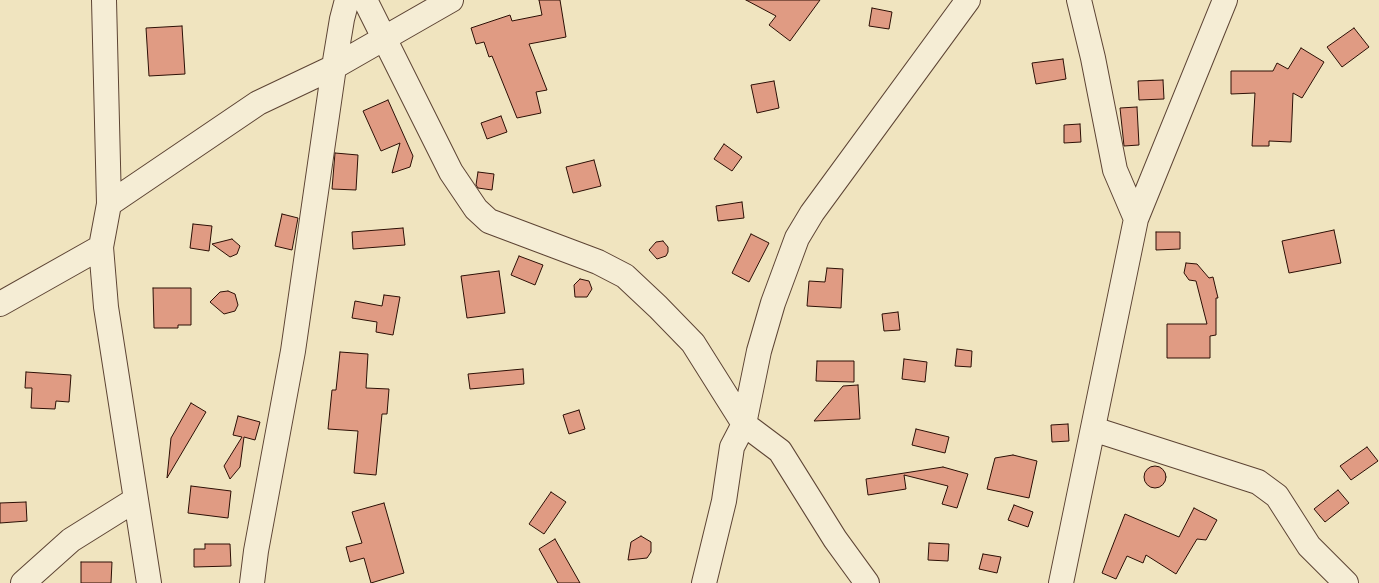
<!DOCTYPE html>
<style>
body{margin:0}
canvas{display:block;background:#f0e4bf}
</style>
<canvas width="1379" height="583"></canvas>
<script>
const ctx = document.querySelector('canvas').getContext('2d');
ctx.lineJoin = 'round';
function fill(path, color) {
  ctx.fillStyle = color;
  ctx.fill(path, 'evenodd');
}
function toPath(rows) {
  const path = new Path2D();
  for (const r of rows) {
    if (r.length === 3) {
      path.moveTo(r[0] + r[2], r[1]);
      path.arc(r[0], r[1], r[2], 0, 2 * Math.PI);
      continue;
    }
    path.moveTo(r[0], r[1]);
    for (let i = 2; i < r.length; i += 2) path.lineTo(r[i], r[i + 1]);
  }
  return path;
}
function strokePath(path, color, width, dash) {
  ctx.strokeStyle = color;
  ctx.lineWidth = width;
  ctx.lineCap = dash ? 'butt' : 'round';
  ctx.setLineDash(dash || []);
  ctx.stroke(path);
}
const building = toPath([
 [539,0,560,0,566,37,529,44,547,90,536,92,541,113,517,118,492,56,489,57,484,42,476,44,471,28,510,15,512,21,542,15,539,0],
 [746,0,820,0,790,41,769,25,776,16,746,0],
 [872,8,892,12,889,29,869,26,872,8],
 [182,26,185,74,149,76,146,28,182,26],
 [1354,28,1369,47,1342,67,1327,47,1354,28],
 [1301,48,1324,62,1302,98,1293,93,1291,142,1269,141,1269,146,1252,146,1255,93,1231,94,1231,71,1273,71,1277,63,1288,69,1301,48],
 [1063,59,1066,79,1036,84,1032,63,1063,59],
 [1163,80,1164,99,1139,100,1138,81,1163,80],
 [774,81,779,108,757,113,751,85,774,81],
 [388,100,413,156,410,167,392,173,400,143,381,151,363,111,388,100],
 [1137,107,1139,145,1124,146,1120,108,1137,107],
 [501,116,507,132,487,139,481,123,501,116],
 [1080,124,1081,142,1064,143,1064,125,1080,124],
 [724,144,742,157,732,171,714,159,724,144],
 [335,153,358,155,356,190,332,189,335,153],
 [594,160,601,186,573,193,566,167,594,160],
 [478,172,494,174,492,190,478,188,476,185,478,172],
 [742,202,744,218,718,221,716,206,742,202],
 [282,214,298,218,292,250,275,246,282,214],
 [193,224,212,226,209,251,190,248,193,224],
 [403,228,405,245,353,249,352,232,403,228],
 [1334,230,1341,263,1289,273,1282,241,1334,230],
 [1156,232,1180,232,1180,249,1156,250,1156,232],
 [751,234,769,243,749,282,732,273,751,234],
 [232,239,240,246,237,254,230,257,212,244,232,239],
 [663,241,668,247,668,252,666,256,657,259,649,250,656,242,663,241],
 [519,256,543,265,535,285,511,275,519,256],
 [1186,263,1197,264,1209,278,1213,277,1218,298,1216,298,1216,335,1210,336,1210,358,1167,358,1167,324,1207,324,1196,281,1189,280,1184,273,1186,263],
 [827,268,843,269,841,308,807,306,809,281,825,282,827,268],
 [499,271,505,313,467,318,461,276,499,271],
 [580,279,589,281,592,289,587,297,575,297,574,285,580,279],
 [153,288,191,288,191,325,178,325,178,328,154,328,153,288],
 [228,291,235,294,238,305,235,311,224,314,210,302,220,292,228,291],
 [384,295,400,297,393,335,376,332,377,322,352,318,355,301,382,306,384,295],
 [898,312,900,330,884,331,882,314,898,312],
 [957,349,972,351,971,367,955,366,957,349],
 [340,352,368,354,366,388,389,389,387,414,382,414,376,475,354,473,358,431,328,429,332,390,336,390,340,352],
 [904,359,927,362,925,382,902,379,904,359],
 [817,361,854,361,854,382,816,381,817,361],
 [523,369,524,384,470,389,468,374,523,369],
 [26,372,71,375,69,402,56,401,55,409,31,408,32,388,25,388,26,372],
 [858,385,860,419,814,421,843,386,858,385],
 [191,403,206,412,167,478,171,438,191,403],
 [579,410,585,429,569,434,563,415,579,410],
 [238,416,260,422,255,440,244,437,240,467,230,479,224,466,242,437,233,435,238,416],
 [1068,424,1069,441,1052,442,1051,425,1068,424],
 [916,429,949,437,945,453,912,445,916,429],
 [1367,447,1378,461,1351,480,1340,466,1367,447],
 [1013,455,1037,461,1029,498,987,489,995,458,1013,455],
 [1155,477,11],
 [943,467,968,474,957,508,942,504,948,486,904,475,906,489,868,495,866,479,943,467],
 [191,486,231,491,228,518,188,513,191,486],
 [1338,490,1349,503,1325,522,1314,509,1338,490],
 [551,492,566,502,544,534,529,524,551,492],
 [26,502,27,521,0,523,0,503,26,502],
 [384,503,404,573,371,583,364,558,350,562,346,547,362,543,352,512,384,503],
 [1014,505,1033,512,1028,527,1008,520,1014,505],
 [1194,508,1217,520,1206,540,1197,539,1176,574,1146,555,1143,563,1127,556,1116,579,1102,573,1125,514,1179,537,1194,508],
 [641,536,651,542,651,552,647,558,628,560,631,542,641,536],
 [555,539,580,583,558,583,539,549,555,539],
 [929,543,949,544,948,561,928,560,929,543],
 [205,544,230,544,231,566,194,567,194,549,205,549,205,544],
 [983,554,1001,557,997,573,979,569,983,554],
 [81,562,112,562,111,583,81,583,81,562]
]);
fill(building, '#e09b83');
strokePath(building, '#2c0f05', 1);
const street = toPath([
 [104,0,109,204,101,247,106,307,149,583],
 [365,0,451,172,476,209,489,221,598,262,625,276,658,307,693,343,744,424,780,451,835,539,867,583],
 [1079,0,1093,58,1115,170,1136,219],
 [109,204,258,103,334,67,451,0],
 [0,304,101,247],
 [1093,429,1258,482,1277,496,1309,546,1346,583],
 [23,583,71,540,135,500],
 [252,583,256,551,293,351,334,67,342,19,347,0],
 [704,583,724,501,732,447,744,424,759,351,773,303,797,238,812,213,968,0],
 [1061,583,1136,219,1225,0]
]);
strokePath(street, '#5d4434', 26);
strokePath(street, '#f5edd5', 24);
</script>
